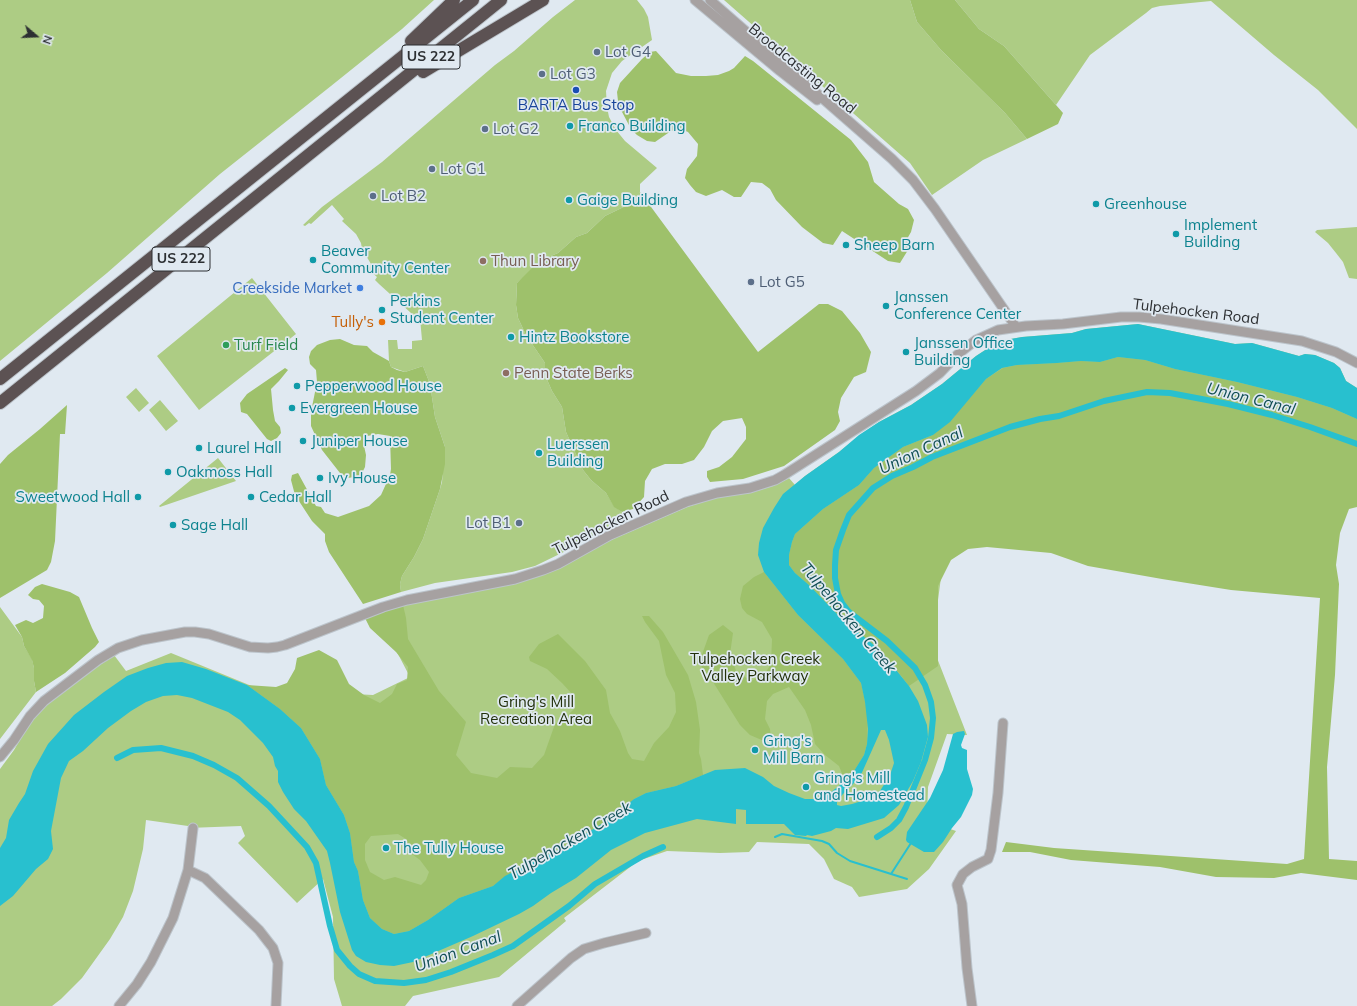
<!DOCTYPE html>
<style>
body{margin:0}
#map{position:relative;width:1357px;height:1006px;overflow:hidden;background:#e0e9f1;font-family:Mulish,sans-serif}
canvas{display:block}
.north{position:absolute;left:16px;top:16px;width:40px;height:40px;-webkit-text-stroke:3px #e0e9f1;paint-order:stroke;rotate:109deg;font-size:11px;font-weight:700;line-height:16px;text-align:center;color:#2c2f32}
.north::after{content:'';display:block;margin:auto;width:14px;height:18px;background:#2c2f32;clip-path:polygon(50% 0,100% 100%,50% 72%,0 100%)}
</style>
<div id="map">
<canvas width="1357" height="1006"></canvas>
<div class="north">N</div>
</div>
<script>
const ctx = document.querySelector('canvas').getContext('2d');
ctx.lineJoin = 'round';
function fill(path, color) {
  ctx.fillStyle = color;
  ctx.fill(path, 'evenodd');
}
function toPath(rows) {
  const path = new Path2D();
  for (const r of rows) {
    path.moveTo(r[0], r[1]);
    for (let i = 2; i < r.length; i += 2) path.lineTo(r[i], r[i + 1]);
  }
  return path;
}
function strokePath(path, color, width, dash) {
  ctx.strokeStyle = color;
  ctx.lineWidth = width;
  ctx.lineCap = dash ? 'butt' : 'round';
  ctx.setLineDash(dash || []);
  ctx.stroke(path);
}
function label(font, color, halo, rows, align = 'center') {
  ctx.font = font + ' Mulish,sans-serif';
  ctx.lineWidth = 3.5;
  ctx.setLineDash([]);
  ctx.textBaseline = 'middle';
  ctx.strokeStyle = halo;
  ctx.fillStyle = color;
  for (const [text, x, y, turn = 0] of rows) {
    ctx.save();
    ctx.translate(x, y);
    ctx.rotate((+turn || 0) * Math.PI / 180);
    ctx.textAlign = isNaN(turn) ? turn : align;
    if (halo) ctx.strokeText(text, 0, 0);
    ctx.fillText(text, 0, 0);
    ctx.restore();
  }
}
fill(toPath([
 [0,0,434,0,402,29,331,86,220,174,107,273,0,361],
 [575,0,637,0,644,9,648,17,652,40,622,61,612,73,606,91,607,107,609,117,616,130,625,141,657,168,640,184,640,192,634,202,605,216,587,233,576,237,558,253,546,258,517,283,516,305,518,318,526,335,545,363,545,375,552,391,562,407,566,432,583,470,591,480,606,493,614,506,622,512,624,522,594,535,576,546,535,566,512,572,435,583,401,592,400,584,402,576,414,557,423,539,440,489,442,482,445,447,435,417,430,384,423,366,405,372,391,367,389,361,388,340,397,340,398,349,412,349,412,341,422,340,420,318,412,318,411,313,379,284,375,280,377,277,370,271,368,272,365,272,370,266,371,264,362,249,361,243,356,234,342,221,344,219,332,205,311,224,309,223,305,226,303,225,322,207,382,162,495,65,514,51,553,17],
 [724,0,910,0,917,22,941,50,1005,113,1027,139,983,160,932,195,910,163],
 [955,0,1357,0,1357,129,1318,90,1274,55,1211,1,1160,6,1152,8,1146,13,1090,55,1056,105,1004,46,979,29],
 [1357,227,1357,279,1349,278,1343,262,1336,253,1328,243,1315,232,1317,230],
 [252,278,296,334,199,410,157,356],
 [1138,324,1235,344,1252,343,1299,356,1305,354,1315,355,1334,363,1340,368,1346,381,1357,388,1357,462,1030,503,944,555,932,645,967,735,947,734,928,787,927,821,956,831,929,869,907,889,859,897,852,887,834,879,824,859,809,844,757,842,749,852,720,853,667,851,638,861,564,918,566,921,499,977,413,996,405,1006,342,1006,334,979,333,917,323,879,297,903,238,843,245,836,241,826,188,828,188,826,146,820,143,849,133,891,123,917,110,939,82,978,61,999,52,1006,0,1006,0,769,14,750,36,713,60,693,114,655,126,671,171,653,259,689,373,695,410,677,376,612,403,605,474,592,544,574,613,539,687,507,719,497,750,493,773,486,789,478,795,485,805,476,839,452,860,435,879,422,911,405,942,384,976,356,996,343,1005,340,1022,337,1072,333,1086,329],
 [136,388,149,403,139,412,126,397],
 [160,400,178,421,166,431,149,410],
 [218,458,236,481,160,507,159,506],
 [0,607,22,637,24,646,32,659,34,668,34,681,36,692,0,739]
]), '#adcc84');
fill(toPath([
 [910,0,955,0,979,29,1004,46,1056,105,1063,113,1058,124,1027,139,1005,113,941,50,917,22],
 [656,51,676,73,691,76,706,76,718,75,729,71,734,68,745,56,753,61,851,140,868,162,874,182,899,204,908,209,914,220,911,232,907,239,909,245,908,250,900,263,888,261,842,231,833,245,823,243,802,227,776,200,770,189,762,183,751,182,741,197,734,197,722,190,706,196,696,192,690,185,685,178,687,169,697,156,698,144,688,132,681,129,671,131,655,142,647,141,637,135,631,129,621,110,618,101,617,92,620,83,642,59,650,52],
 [640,192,758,352,819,304,828,304,842,311,860,333,871,352,866,372,854,377,841,398,838,412,840,421,835,430,784,466,743,479,710,482,707,477,707,471,719,467,732,457,746,439,746,427,742,418,723,421,712,431,704,447,694,460,682,464,665,464,652,469,645,481,644,497,633,509,622,512,614,507,606,493,591,480,583,470,566,432,562,407,552,391,545,375,545,363,526,335,518,318,516,305,517,283,535,265,546,258,558,253,576,237,587,233,605,216,634,202],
 [340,339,354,345,367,346,373,352,389,361,391,367,397,370,405,372,423,366,430,384,435,417,445,447,445,464,440,489,423,539,414,557,402,576,400,584,401,592,363,604,329,552,325,541,325,534,312,521,295,495,291,480,292,475,298,473,316,506,321,507,325,513,338,517,369,506,381,495,390,475,391,469,390,436,378,434,367,436,363,441,366,455,365,467,361,475,354,477,348,478,340,473,322,450,311,426,311,412,317,382,316,370,310,364,309,357,311,351,317,345,330,340],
 [1118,357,1145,360,1175,369,1237,382,1297,397,1332,408,1357,419,1357,507,1349,509,1340,533,1336,565,1339,584,1335,675,1327,767,1329,859,1357,861,1357,880,1301,873,1274,878,1216,877,1160,867,1071,860,1030,852,1002,852,1006,842,1054,848,1287,864,1304,859,1320,598,1231,590,1162,579,1088,566,1051,553,987,547,968,549,951,560,938,586,938,666,909,686,899,673,840,617,809,585,795,573,789,565,789,555,792,542,795,534,823,509,859,485,874,468,903,447,933,435,968,400,986,379,1003,368,1017,365,1057,363,1081,361,1100,362],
 [285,368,288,370,279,381,271,389,273,410,275,421,280,427,281,433,277,438,271,441,267,439,247,414,241,412,240,403,247,394],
 [67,405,65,434,60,434,55,541,51,562,47,570,0,598,0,464,8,455,40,429],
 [764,572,798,615,843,659,861,683,868,715,867,744,864,755,854,771,845,781,839,766,825,755,815,744,811,725,805,710,789,687,773,694,767,701,765,719,770,729,771,741,764,741,750,735,740,725,713,682,699,663,709,635,723,625,733,633,730,654,736,671,751,681,764,675,771,664,772,639,762,622,747,614,742,608,740,599,743,586,754,577],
 [42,584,70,592,79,597,92,628,99,642,95,647,65,673,36,692,34,681,34,668,32,660,24,646,22,637,15,625,26,620,33,623,43,618,44,606,39,600,33,599,28,595,35,587],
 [403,605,406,618,408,639,439,691,466,722,456,755,471,773,497,778,510,767,532,768,544,755,555,724,566,717,575,708,574,696,562,683,547,669,530,661,529,657,539,644,558,634,585,661,606,690,610,713,620,731,628,753,632,759,644,761,654,743,669,727,676,712,675,693,666,675,659,641,645,622,642,616,649,616,663,632,688,675,696,702,700,730,699,753,701,759,703,775,676,786,646,793,634,799,608,820,580,839,561,849,547,855,506,876,493,886,459,898,428,920,409,931,394,934,382,929,370,918,363,900,358,871,354,862,350,833,344,815,326,785,320,759,301,728,280,709,247,685,276,687,287,683,295,669,297,658,319,650,337,660,349,684,364,695,380,703,392,694,397,684,407,680,408,667,396,652,370,628,365,618],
 [398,834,406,839,409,852,420,860,429,872,426,880,421,885,395,877,384,880,370,872,365,860,365,844,371,836]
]), '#9ec16b');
fill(toPath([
 [1138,324,1235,344,1252,343,1299,356,1305,354,1315,355,1334,363,1340,368,1346,381,1357,388,1357,419,1332,408,1297,397,1237,382,1175,369,1145,360,1118,357,1100,362,1081,361,1057,363,1017,365,1002,368,986,379,950,422,933,435,903,447,874,468,859,485,823,509,795,534,792,542,789,555,789,565,795,573,809,585,840,617,880,650,909,686,918,701,927,725,928,737,921,762,913,781,899,805,884,818,848,829,836,828,831,831,812,836,807,835,806,836,795,835,784,824,746,824,746,810,736,809,736,824,697,819,645,833,611,850,576,878,551,893,533,906,519,914,473,936,413,962,394,966,380,965,366,962,356,956,352,950,340,912,330,863,327,851,306,821,294,809,283,792,278,782,278,771,275,766,273,757,263,743,240,720,228,712,192,698,177,695,163,696,146,702,131,711,108,728,83,751,69,761,61,778,51,831,53,849,48,859,36,869,13,896,0,906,0,848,6,838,9,820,19,803,25,794,33,771,48,744,74,715,104,692,127,676,148,668,166,663,182,662,206,669,247,685,280,709,301,728,320,759,326,785,344,815,350,833,354,862,358,871,363,900,370,918,382,929,394,934,409,931,428,920,459,898,493,886,505,876,547,855,561,849,608,820,634,799,646,793,676,786,715,770,745,768,763,777,774,786,789,793,805,799,817,799,825,797,845,781,854,771,864,755,867,744,868,729,865,702,861,683,843,659,798,615,764,572,758,555,759,543,763,528,774,508,783,494,805,476,839,452,859,435,879,422,911,405,942,384,976,356,996,343,1005,340,1022,337,1072,333,1086,329],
 [881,730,885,730,889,740,894,763,890,775,880,791,865,800,852,804,841,806,837,805,837,802,843,794,860,777],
 [964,731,965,734,961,745,962,748,967,750,967,769,973,789,972,795,961,817,952,828,943,842,934,852,924,852,907,842,906,840,907,832,930,798,943,770,953,734,957,732]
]), '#28c0cf');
strokePath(toPath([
 [775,837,782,834,822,841,829,844,837,853,850,861,907,879],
 [891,874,911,843]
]), '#28c0cf', 2);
strokePath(toPath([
 [117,758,133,750,161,748,193,756,214,765,237,778,269,806,307,847,316,863,330,926,337,950,350,966,359,974,375,981,404,983,426,980,451,972,493,955,513,946,569,906,595,884,643,856,663,847],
 [877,837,891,828,899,820,906,807,925,760,931,738,933,718,931,702,925,685,915,668,887,641,849,612,842,603,838,594,835,578,835,565,836,550,843,530,849,515,873,488,892,476,913,467,932,457,1010,427,1040,419,1059,416,1104,401,1147,392,1170,393,1228,404,1272,415,1310,427,1357,444]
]), '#28c0cf', 6);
const minor = toPath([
 [695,0,780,71,817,100],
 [710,0,892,159,913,180,935,209,1016,327],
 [0,757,14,740,30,716,44,701,98,660,118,648,142,640,185,632,195,632,209,634,250,647,268,648,277,647,285,645,383,607,407,600,515,579,543,570,558,564,610,535,686,502,717,493,750,488,775,480,784,475,916,391,940,373,957,355,976,340,998,330,1026,326,1063,324,1121,317,1139,317,1161,319,1302,341,1336,352,1357,363],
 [188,870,205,878,259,930,273,948,278,963,276,1006],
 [119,1006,137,984,151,962,173,918,188,870,193,828],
 [517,1006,571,958,584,949,604,943,646,933],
 [972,1006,967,968,962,904,957,885,963,874,972,867,988,859,991,850,998,793,1003,723]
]);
const highway = toPath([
 [411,41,454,0],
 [423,72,543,0],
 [0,379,473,0],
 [0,403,501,0]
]);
strokePath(minor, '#bcc4cb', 11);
strokePath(highway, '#bcc4cb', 14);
strokePath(minor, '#a6a1a1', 9);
strokePath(highway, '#5c5253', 12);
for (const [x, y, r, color] of [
 [597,52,4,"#5c6f8a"],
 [542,74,4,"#5c6f8a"],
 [576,90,4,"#1a4fb4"],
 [570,126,4,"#0f9aa8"],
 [485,129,4,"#5c6f8a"],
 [432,169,4,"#5c6f8a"],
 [373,196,4,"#5c6f8a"],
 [569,200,4,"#0f9aa8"],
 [1096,204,4,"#0f9aa8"],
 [1176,234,4,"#0f9aa8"],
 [846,245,4,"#0f9aa8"],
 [313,260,4,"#0f9aa8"],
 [483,261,4,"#8d6e63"],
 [751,282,4,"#5c6f8a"],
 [360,288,4,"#3f7fe0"],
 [886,306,4,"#0f9aa8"],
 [382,310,4,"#0f9aa8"],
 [382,322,4,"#e8710a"],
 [511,337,4,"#0f9aa8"],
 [226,345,4,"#2e9e5b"],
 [906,352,4,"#0f9aa8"],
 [506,373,4,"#8d6e63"],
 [297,386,4,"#0f9aa8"],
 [292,408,4,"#0f9aa8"],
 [303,441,4,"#0f9aa8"],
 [199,448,4,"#0f9aa8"],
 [539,453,4,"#0f9aa8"],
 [168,472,4,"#0f9aa8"],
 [320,478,4,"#0f9aa8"],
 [138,497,4,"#0f9aa8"],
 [251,497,4,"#0f9aa8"],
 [519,523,4,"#5c6f8a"],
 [173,525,4,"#0f9aa8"],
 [755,750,4,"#0f9aa8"],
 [806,787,4,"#0f9aa8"],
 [386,848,4,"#0f9aa8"]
]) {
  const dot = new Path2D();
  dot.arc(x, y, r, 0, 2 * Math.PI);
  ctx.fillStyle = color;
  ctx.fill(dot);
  strokePath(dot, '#e0e9f1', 1.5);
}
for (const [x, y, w] of [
 [431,57,58],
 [181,259,58]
]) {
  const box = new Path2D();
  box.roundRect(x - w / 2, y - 12, w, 24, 3);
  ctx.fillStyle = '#e0e9f1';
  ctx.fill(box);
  strokePath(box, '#2c2f32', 1);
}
label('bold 14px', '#2c2f32', null, [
 ["US 222",431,57],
 ["US 222",181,259]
]);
label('15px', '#4e5e75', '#e0e9f1', [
 ["Lot G4",605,52],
 ["Lot G3",550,74],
 ["Lot G2",493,129],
 ["Lot G1",440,169],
 ["Lot B2",381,196],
 ["Lot G5",759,282],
 ["Lot B1",511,523,"right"]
], 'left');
label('15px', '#2c2f32', '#e0e9f1', [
 ["Broadcasting Road",802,69,39],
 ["Tulpehocken Road",1196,312,7],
 ["Tulpehocken Road",611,523,-26]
]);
label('15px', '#164399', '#e0e9f1', [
 ["BARTA Bus Stop",576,105]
]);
label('15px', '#0d838f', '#e0e9f1', [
 ["Franco Building",578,126],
 ["Gaige Building",577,200],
 ["Greenhouse",1104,204],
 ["Implement",1184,225],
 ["Building",1184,242],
 ["Sheep Barn",854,245],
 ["Beaver",321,251],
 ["Community Center",321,268],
 ["Janssen",894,297],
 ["Conference Center",894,314],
 ["Perkins",390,301],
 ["Student Center",390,318],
 ["Hintz Bookstore",519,337],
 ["Janssen Office",914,343],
 ["Building",914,360],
 ["Pepperwood House",305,386],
 ["Evergreen House",300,408],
 ["Juniper House",311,441],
 ["Luerssen",547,444],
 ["Building",547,461],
 ["Laurel Hall",207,448],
 ["Oakmoss Hall",176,472],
 ["Ivy House",328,478],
 ["Sweetwood Hall",130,497,"right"],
 ["Cedar Hall",259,497],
 ["Sage Hall",181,525],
 ["Gring's",763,741],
 ["Mill Barn",763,758],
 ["Gring's Mill",814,778],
 ["and Homestead",814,795],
 ["The Tully House",394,848]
], 'left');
label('15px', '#785e54', '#e0e9f1', [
 ["Thun Library",491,261],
 ["Penn State Berks",514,373]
], 'left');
label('15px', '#366cbe', '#e0e9f1', [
 ["Creekside Market",352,288]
], 'right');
label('15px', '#c56008', '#e0e9f1', [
 ["Tully's",374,322]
], 'right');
label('15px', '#27864d', '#e0e9f1', [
 ["Turf Field",234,345]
], 'left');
label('15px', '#22300b', '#e0e9f1', [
 ["Tulpehocken Creek",755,659],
 ["Valley Parkway",755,676],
 ["Gring's Mill",536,702],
 ["Recreation Area",536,719]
]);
label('italic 16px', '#124f55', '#e0e9f1', [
 ["Union Canal",1251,399,14],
 ["Union Canal",921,451,-25],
 ["Tulpehocken Creek",848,618,50],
 ["Tulpehocken Creek",570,841,-30],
 ["Union Canal",458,952,-20]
]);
</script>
